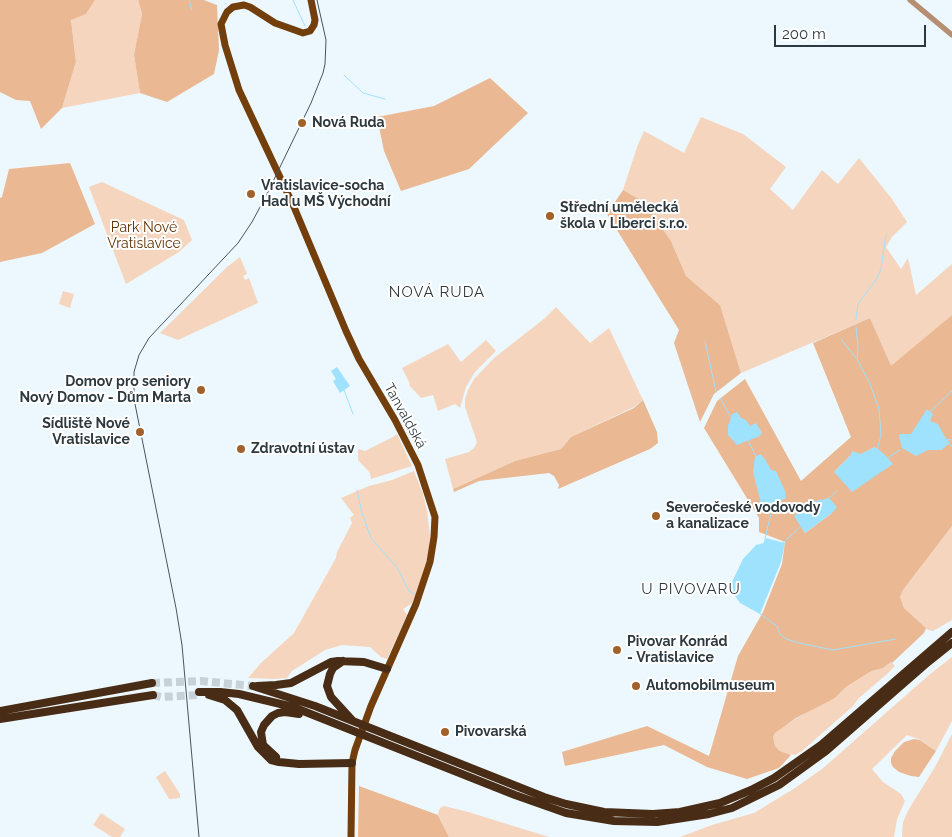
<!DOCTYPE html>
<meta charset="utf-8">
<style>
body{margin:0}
#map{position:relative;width:952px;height:837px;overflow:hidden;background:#ecf8fe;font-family:Raleway,sans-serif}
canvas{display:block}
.scale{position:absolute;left:774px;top:25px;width:152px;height:22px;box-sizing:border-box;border:2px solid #2d393f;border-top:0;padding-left:6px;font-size:15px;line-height:18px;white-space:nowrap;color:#2d393f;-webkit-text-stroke:4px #fff;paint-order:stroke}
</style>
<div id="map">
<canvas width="952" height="837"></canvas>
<div class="scale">200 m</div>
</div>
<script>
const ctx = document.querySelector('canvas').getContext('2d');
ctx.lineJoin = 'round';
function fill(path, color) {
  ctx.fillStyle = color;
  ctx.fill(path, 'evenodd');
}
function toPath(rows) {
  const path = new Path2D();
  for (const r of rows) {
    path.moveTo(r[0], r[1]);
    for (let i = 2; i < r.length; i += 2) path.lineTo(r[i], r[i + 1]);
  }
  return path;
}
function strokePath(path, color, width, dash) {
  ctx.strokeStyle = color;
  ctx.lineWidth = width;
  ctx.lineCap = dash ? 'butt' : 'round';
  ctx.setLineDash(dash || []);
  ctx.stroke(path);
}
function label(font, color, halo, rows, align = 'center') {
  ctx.font = font + ' Raleway,sans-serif';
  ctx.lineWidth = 4;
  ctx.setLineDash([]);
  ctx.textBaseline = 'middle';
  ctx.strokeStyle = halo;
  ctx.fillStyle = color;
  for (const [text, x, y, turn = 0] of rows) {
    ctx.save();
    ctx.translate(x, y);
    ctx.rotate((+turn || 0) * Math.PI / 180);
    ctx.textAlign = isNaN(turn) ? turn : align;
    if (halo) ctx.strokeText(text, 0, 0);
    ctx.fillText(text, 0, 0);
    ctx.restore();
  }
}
fill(toPath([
 [95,0,138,0,142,14,134,55,140,93,62,108,76,62,71,19,86,14],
 [701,117,743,134,786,167,770,189,793,210,822,170,838,184,859,158,892,199,907,222,892,237,886,247,901,269,908,258,916,295,952,264,952,315,891,367,870,318,741,373,720,305,686,276,671,241,644,202,623,190,637,147,644,131,684,153],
 [102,182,184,220,192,240,179,252,126,284,89,187],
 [240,257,247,274,243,276,245,280,249,278,258,303,178,340,160,333,227,267],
 [63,291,74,294,70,308,59,304],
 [556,307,590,343,609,328,643,400,634,407,571,437,561,449,515,461,453,489,445,459,469,452,474,448,477,442,465,407,465,399,468,390,474,379,494,358,545,318],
 [486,340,496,351,475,372,466,387,460,408,455,404,438,411,433,395,421,398,409,385,410,384,402,368,448,344,461,362],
 [397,434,412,466,371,479,370,473,358,460,358,449,365,451,393,437],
 [414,471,423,494,427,511,430,536,429,550,425,569,416,597,411,604,403,609,407,615,387,659,381,657,370,647,342,645,325,650,292,671,287,678,275,679,248,678,261,663,294,633,336,558,337,552,352,523,350,518,354,515,341,498,369,486,392,480],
 [952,526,952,620,933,631,928,630,904,608,900,597,903,590],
 [952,657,952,721,936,751,921,740,907,735,872,769,883,782,901,794,905,801,897,819,894,837,680,837,712,825,754,813,795,788,822,769,929,675],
 [891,662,895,666,887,674,859,698,853,706,802,751,795,755,788,754,780,751,775,746,773,737,775,733,781,728,817,706,835,698,846,687,865,675,872,671,883,668],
 [952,734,952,837,902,837,903,822,909,809,935,767],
 [165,771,180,794,180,798,169,799,156,777],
 [444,806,468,812,549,837,449,837,438,814,440,808],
 [101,813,125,829,120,837,112,837,93,825]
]), '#f5d5bd');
fill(toPath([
 [0,0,95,0,86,14,71,20,76,62,62,108,41,129,30,101,16,100,0,92],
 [138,0,204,0,217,5,219,50,214,74,167,102,140,93,134,55,142,14],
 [490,78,528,113,469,169,401,191,384,151,377,117,434,106],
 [70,163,95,224,42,253,0,262,0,198,2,197,9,169],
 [623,190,644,202,671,241,686,276,720,305,741,373,714,394,700,422,674,343,679,330,607,214],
 [952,315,952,526,903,590,900,597,904,608,926,628,924,633,892,663,891,662,883,668,872,671,865,675,846,687,835,698,796,718,775,733,773,737,775,746,780,751,791,755,779,768,747,779,707,767,664,745,565,766,562,752,647,726,709,756,738,656,763,612,782,564,785,542,759,532,759,518,704,428,717,401,745,379,801,481,851,437,813,343,870,318,891,366],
 [927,410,930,421,941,450,928,450,900,434,911,435],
 [875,447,834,472,850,456,861,454],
 [820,501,832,513,805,533,795,516,812,502],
 [643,400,657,432,658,443,650,449,558,489,559,485,554,476,549,473,479,481,454,492,453,489,515,461,561,449,571,437,634,408],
 [914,739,920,740,936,751,919,777,911,776,899,772,893,767,891,763,891,758,895,751,904,742],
 [359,786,438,815,449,837,358,837]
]), '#eab892');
fill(toPath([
 [337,367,350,386,340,393,333,381,336,379,331,371],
 [927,409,933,414,930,421,938,424,949,444,941,450,928,450,916,456,902,448,899,436,900,434,911,434],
 [737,412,741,418,746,420,750,426,756,423,762,433,760,436,737,445,728,435,728,426,732,414],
 [875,447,883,453,893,464,852,492,834,472,850,456,852,451,861,454],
 [760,454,765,459,771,470,776,471,785,491,786,498,763,511,753,472,755,457],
 [829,498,837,507,832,513,805,533,794,516,812,502],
 [766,538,785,543,781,562,760,614,740,603,735,596,731,584,743,559,756,545,764,543]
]), '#9fe2fe');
strokePath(toPath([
 [189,0,192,10],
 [293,0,305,26],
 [344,75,363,93,385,99],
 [856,319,858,304,877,278,881,269,886,234],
 [856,327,858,349,857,359,870,384,879,409,881,435,877,451],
 [841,339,856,358],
 [705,341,716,392],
 [344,390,353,414],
 [720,398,731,417],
 [929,413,952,391],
 [945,439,952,440],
 [748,440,756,457],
 [947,440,952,447],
 [886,459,900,450],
 [357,490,362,513,371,538,398,569,409,591,416,595],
 [828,499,837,491],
 [764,543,773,505],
 [783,543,802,525],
 [760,614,777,626,780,634,786,639,799,643,833,650,896,639]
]), '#9fe2fe', 1);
strokePath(toPath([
 [152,683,201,681,253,686],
 [153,695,161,697,199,695]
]), '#c6d2d8', 8, [8, 4]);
strokePath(toPath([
 [910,0,952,35]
]), '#b68f72', 5.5);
strokePath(toPath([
 [311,0,315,20,314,25,310,31,303,33,275,23,250,7,244,5,233,7,227,12,221,24,225,45,239,90,294,207,346,331,359,359,395,420,418,465,435,517,434,537,430,562,416,604,371,706,355,750,352,763,351,837]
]), '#723e0b', 7);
strokePath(toPath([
 [343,661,333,668,330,674,327,686,331,697,352,720],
 [253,686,315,706,544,797,566,804,604,812,653,814,680,812,720,803,751,790,774,778,821,745,952,632],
 [257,686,276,685,291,683,331,662,338,661,364,662,387,669],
 [199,692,220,692,239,694,293,707,515,795,566,813,614,821,657,822,709,814,732,808,779,785,826,751,928,662,952,643],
 [209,695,225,700,237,710,258,747,271,760,279,762,299,764,352,763],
 [0,711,152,683],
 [0,719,153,695],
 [276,757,263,745,261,732,264,725,272,716,278,713,285,712,299,714]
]), '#482c15', 8);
strokePath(toPath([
 [199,837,182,645,176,608,134,399,134,372,139,355,149,338,238,243,252,222,266,196,311,103,323,73,325,64,326,40,317,0]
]), '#48545a', 1);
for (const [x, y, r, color] of [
 [302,123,5,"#a1612a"],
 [251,194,5,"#a1612a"],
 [550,216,5,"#a1612a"],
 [201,390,5,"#a1612a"],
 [140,432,5,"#a1612a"],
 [241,449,5,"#a1612a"],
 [656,516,5,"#a1612a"],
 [617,650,5,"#a1612a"],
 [636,686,5,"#a1612a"],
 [445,732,5,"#a1612a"]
]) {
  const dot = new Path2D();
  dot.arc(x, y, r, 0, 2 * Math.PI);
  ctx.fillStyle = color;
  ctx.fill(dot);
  strokePath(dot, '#fff', 2);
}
label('bold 14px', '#2d393f', '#fff', [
 ["Nová Ruda",312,123],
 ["Vratislavice-socha",261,186],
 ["Had u MŠ Východní",261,202],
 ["Střední umělecká",560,208],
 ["škola v Liberci s.r.o.",560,224],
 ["Domov pro seniory",191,382,"right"],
 ["Nový Domov - Dům Marta",191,398,"right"],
 ["Sídliště Nové",130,424,"right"],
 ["Vratislavice",130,440,"right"],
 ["Zdravotní ústav",251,449],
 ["Severočeské vodovody",666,508],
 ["a kanalizace",666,524],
 ["Pivovar Konrád",627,642],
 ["- Vratislavice",627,658],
 ["Automobilmuseum",646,686],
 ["Pivovarská",455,732]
], 'left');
label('14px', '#603303', '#fff', [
 ["Park Nové",144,228],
 ["Vratislavice",144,244]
]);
label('14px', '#2d393f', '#fff', [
 ["Tanvaldská",405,416,61]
]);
ctx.letterSpacing = '1px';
label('15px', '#2d393f', '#fff', [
 ["NOVÁ RUDA",437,292],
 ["U PIVOVARU",691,589]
]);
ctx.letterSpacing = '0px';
</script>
